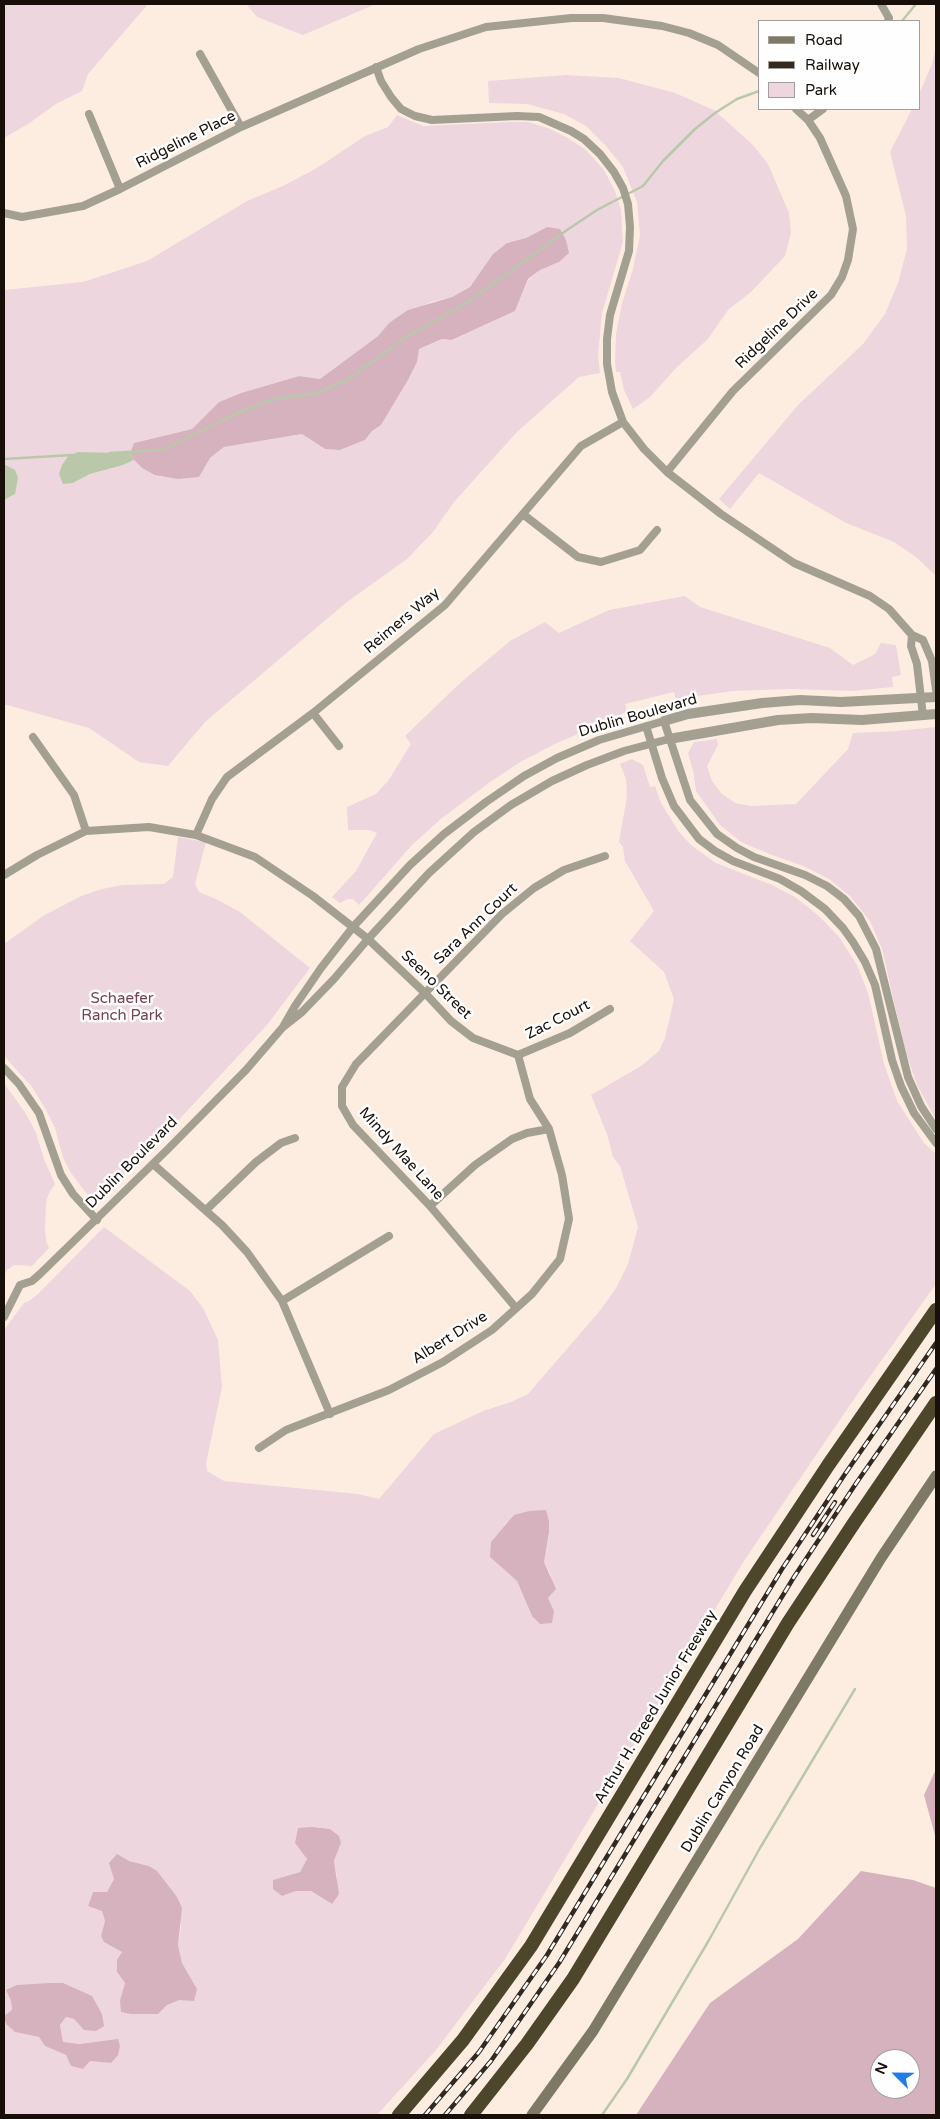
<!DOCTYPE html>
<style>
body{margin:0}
#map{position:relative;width:940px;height:2119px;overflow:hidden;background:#fdede1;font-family:"Varela Round",sans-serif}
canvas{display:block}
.frame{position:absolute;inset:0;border:5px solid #180f08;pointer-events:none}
.legend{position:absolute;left:758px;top:20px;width:162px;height:90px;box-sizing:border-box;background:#fefefe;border:1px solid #a29e9c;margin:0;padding:6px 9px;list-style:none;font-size:15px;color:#180f08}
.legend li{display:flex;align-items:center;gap:10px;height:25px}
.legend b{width:25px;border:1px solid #a29e9c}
.north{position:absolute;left:870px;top:2049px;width:50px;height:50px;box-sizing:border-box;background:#fefefe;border:1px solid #a29e9c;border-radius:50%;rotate:293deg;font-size:14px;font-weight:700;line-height:20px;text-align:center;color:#180f08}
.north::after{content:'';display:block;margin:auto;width:18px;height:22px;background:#217ce5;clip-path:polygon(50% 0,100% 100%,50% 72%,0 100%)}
</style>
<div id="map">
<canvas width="940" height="2119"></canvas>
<div class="frame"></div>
<ul class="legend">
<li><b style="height:6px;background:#7e7965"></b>Road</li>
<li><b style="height:6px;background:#322921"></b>Railway</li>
<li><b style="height:14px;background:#edd6de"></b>Park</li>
</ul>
<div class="north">N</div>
</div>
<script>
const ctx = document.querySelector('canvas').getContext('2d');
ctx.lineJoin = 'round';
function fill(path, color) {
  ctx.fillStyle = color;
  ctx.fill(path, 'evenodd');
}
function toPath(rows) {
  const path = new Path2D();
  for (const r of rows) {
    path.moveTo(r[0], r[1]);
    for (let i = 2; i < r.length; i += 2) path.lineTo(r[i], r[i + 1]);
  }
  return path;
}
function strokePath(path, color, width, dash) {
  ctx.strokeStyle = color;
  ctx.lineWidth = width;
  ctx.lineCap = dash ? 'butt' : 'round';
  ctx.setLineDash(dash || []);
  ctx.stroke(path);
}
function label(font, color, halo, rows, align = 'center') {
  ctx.font = font + ' "Varela Round",sans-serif';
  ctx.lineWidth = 5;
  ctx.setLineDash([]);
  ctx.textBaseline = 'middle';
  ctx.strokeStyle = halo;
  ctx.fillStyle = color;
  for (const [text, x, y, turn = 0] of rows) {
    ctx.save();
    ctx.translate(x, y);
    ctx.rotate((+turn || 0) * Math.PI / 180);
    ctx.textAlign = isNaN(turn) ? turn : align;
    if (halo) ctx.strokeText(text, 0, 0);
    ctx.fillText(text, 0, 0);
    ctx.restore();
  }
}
fill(toPath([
 [4,4,148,4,88,74,82,91,56,104,28,124,4,138],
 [246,4,376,4,303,35,257,17],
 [936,46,936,576,916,557,894,542,846,523,759,473,730,509,719,499,798,405,863,344,885,314,898,283,907,249,906,216,890,152,912,109,919,109,919,94,932,64],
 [566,75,619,78,675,93,714,110,753,145,768,164,789,213,791,233,785,256,751,292,728,310,708,339,676,368,650,397,633,409,624,390,620,372,616,372,615,361,616,334,622,303,633,269,640,235,637,202,623,167,606,146,586,126,564,114,527,104,489,103,488,81],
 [397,115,423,126,510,122,528,122,548,128,568,138,586,150,604,170,615,191,621,210,623,242,602,313,598,356,600,373,579,377,517,432,454,502,433,532,407,559,347,602,205,722,168,766,139,762,89,728,7,705,4,706,4,500,15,494,15,470,4,464,4,290,83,282,147,261,247,201,283,186,317,168,365,136,388,127],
 [547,227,559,262,540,270,528,280,515,311,453,340,442,339,419,349,417,362,408,380,381,425,372,431,365,440,340,450,325,449,302,434,224,447,210,458,142,468,134,460,123,465,90,474,73,483,78,452,130,453,134,443,192,429,219,402,241,393,299,376,320,379,378,336,389,323,431,302,452,297,470,287,493,254,507,243,526,238],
 [685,596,700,607,830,648,853,665,875,654,881,643,896,645,901,675,892,677,893,687,852,691,791,689,733,691,676,699,674,692,625,704,627,712,607,719,601,724,555,744,522,761,490,782,442,818,412,845,359,905,353,899,347,899,340,903,332,897,356,871,377,833,369,830,348,830,347,807,376,794,388,781,411,744,405,736,459,684,510,641,545,622,559,633,609,610],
 [936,727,936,1120,917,1085,905,1050,882,949,870,921,850,896,829,879,803,866,772,855,741,842,720,825,696,791,694,775,688,753,694,742,717,739,718,745,707,766,712,781,721,793,735,803,751,806,796,804,848,749,853,733,898,731],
 [632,759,643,765,650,787,655,786,661,803,679,832,692,846,716,863,772,885,795,897,818,915,839,937,857,965,868,993,884,1064,897,1101,924,1143,936,1154,936,1284,854,1399,744,1561,505,1959,436,2050,377,2115,4,2115,4,2017,6,2024,15,2032,39,2037,45,2046,66,2055,71,2066,83,2069,90,2061,111,2063,96,2043,80,2044,63,2042,60,2025,66,2017,74,2019,85,2030,49,1983,6,1990,11,2001,12,2011,4,2016,4,1330,24,1303,29,1301,38,1294,104,1227,190,1291,203,1308,218,1340,222,1387,206,1464,207,1471,224,1481,358,1494,379,1499,434,1434,483,1411,511,1402,528,1394,598,1313,615,1290,628,1264,638,1227,620,1166,613,1157,607,1134,591,1095,641,1066,659,1051,665,1038,674,999,664,972,630,941,654,911,625,861,623,847,619,842,627,796,626,779,620,764],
 [549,1532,544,1562,551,1575,548,1598,554,1611,532,1616,517,1581,490,1557],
 [295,1843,341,1843,334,1861,337,1877,332,1904,311,1891,296,1891,282,1896,274,1880,300,1872,307,1859],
 [129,1861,149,1866,181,1925,178,1945,182,1963,197,1989,167,2005,158,2014,131,2014,120,2000,125,1983,117,1972,122,1952,101,1936,105,1921,102,1910,88,1906,93,1892,107,1892,114,1879],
 [178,837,206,842,195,884,199,892,218,900,240,912,310,968,267,1025,174,1125,102,1197,90,1198,71,1173,63,1158,55,1128,45,1108,32,1087,4,1056,4,944,43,916,81,896,102,889,123,885,164,884,173,877],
 [4,1083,26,1114,36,1133,44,1159,55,1184,49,1193,46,1202,45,1229,46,1241,49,1248,32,1266,14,1265,7,1270,4,1276]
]), '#edd6de');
fill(toPath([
 [547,227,560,229,566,240,569,253,559,262,540,270,528,279,515,311,452,340,442,339,419,349,417,362,408,380,381,425,372,431,365,440,340,450,325,449,302,434,224,447,210,458,199,477,178,479,155,475,142,468,134,460,130,453,134,443,192,429,219,402,241,393,299,376,320,379,378,336,389,323,408,310,452,297,470,287,493,254,507,243,526,238],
 [546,1510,549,1521,549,1532,544,1562,556,1589,548,1598,554,1611,552,1623,540,1624,532,1616,517,1581,490,1557,491,1542,514,1515,529,1511],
 [936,1769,936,1839,924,1795],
 [312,1827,330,1829,339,1836,341,1843,334,1861,339,1894,332,1904,311,1891,296,1891,282,1896,273,1889,273,1880,300,1872,307,1859,295,1843,298,1828],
 [117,1854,129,1861,149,1866,157,1871,177,1897,182,1908,178,1945,182,1963,197,1989,194,2001,179,2000,167,2005,158,2014,131,2014,121,2012,120,2000,125,1983,117,1972,117,1960,122,1952,104,1942,101,1936,105,1921,102,1911,88,1906,93,1892,107,1892,114,1879,109,1863],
 [861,1871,913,1880,936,1888,936,2115,636,2115,710,2003,798,1939],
 [880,2059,910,2059,910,2089,880,2089],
 [49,1983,63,1983,92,1996,102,2014,104,2026,96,2031,84,2030,74,2019,66,2017,60,2025,63,2042,80,2044,118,2039,120,2046,118,2055,111,2063,90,2061,83,2069,71,2066,66,2055,45,2046,39,2037,15,2032,6,2024,4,2016,12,2010,11,2001,6,1990,17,1985]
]), '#d5b2be');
fill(toPath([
 [78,452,130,453,134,460,123,465,90,474,73,483,63,484,59,474,62,465,68,456],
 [4,464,15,470,18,478,15,494,4,500]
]), '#bac8aa');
strokePath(toPath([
 [902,21,916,4],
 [110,453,162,450,227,418,270,400,316,393,349,379,406,337,468,302,567,230,597,210,643,186,663,161,695,129,715,113,737,99,759,91],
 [4,459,72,455],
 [602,2115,627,2079,709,1940,760,1848,855,1689]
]), '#bac8aa', 2.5);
strokePath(toPath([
 [881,4,889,18,888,21],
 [200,54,241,127],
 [376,67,381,81,391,97,401,109,415,116,432,120,517,116,539,117,571,131,584,139,600,154,614,172,623,188,628,204,630,227,629,251,610,315,607,339,607,364,612,392,623,422,644,449,667,472,721,514,794,563,870,596,889,609,912,635,923,640,932,661,936,690],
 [89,114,120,189],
 [808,120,823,109],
 [4,213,22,217,83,206,120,189,241,127,419,49,486,27,571,18,603,18,662,26,689,33,718,45,759,73],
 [667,472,733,391,831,295,842,277,848,260,853,229,846,196,820,138,808,120,796,109],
 [524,515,578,557,601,562,640,550,657,530],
 [912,635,911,646,917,664,923,716],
 [313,713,339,746],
 [646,726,662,778,674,806,699,839,715,851,733,861,780,879,801,891,825,909,843,928,853,942,865,962,875,985,892,1060,901,1086,914,1113,936,1143],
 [33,737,74,795,86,831],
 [196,835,212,799,227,777,313,713,445,605,581,446,623,422],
 [4,875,37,855,86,831,149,827,196,835,255,857,313,896,368,939,425,993,451,1021,473,1038,518,1055],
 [283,1027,295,1006,321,968,353,927,410,865,444,834,486,802,524,776,557,758,599,740,664,721,690,800,717,834,737,848,754,857,805,875,827,886,844,899,859,916,876,949,908,1077,921,1106,936,1129],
 [518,1055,570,1033,610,1009],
 [4,1068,19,1084,39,1113,61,1175,73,1194,97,1220],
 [153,1164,222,1225,247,1252,282,1301,330,1414],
 [430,1206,475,1165,512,1139,527,1133,549,1129],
 [206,1210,256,1162,281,1143,295,1138],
 [282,1301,389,1236],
 [516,1308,430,1206,353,1125,342,1106,342,1087,356,1064,502,914,534,888,564,870,605,856],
 [4,1317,20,1285,32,1281,40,1274,167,1150,246,1070,283,1027,302,1012,334,979,368,939,429,873,474,832,511,805,552,781,587,765,624,751,669,739],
 [259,1448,286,1430,389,1390,443,1362,492,1330,532,1294,560,1259,569,1219,562,1175,549,1129,530,1099,518,1055]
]), '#a3a092', 8);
strokePath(toPath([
 [664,721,688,714,762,703,800,700,841,702,936,697],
 [669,739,778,720,812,718,862,720,936,714]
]), '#a3a092', 10);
strokePath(toPath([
 [532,2115,593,2031,881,1558,936,1476]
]), '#7e7965', 11);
strokePath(toPath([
 [399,2115,463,2040,531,1946,745,1591,829,1464,936,1310],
 [471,2115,527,2044,573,1979,788,1623,854,1523,936,1403]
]), '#4e462a', 14);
const rail = toPath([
 [813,1535,835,1502],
 [425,2115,479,2052,547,1955,782,1569,845,1474,936,1343],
 [445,2115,491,2061,559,1963,794,1577,857,1482,936,1369]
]);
strokePath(rail, '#322921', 4.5);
strokePath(rail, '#fefefe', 2.5, [8]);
label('15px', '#180f08', '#fefefe', [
 ["Ridgeline Place",186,140,-27],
 ["Ridgeline Drive",777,329,-44],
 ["Reimers Way",402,621,-40],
 ["Dublin Boulevard",638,716,-16],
 ["Sara Ann Court",476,924,-44],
 ["Seeno Street",436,985,44],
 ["Zac Court",558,1020,-27],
 ["Mindy Mae Lane",401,1154,48],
 ["Dublin Boulevard",132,1163,-45],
 ["Albert Drive",450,1338,-32],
 ["Arthur H. Breed Junior Freeway",656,1707,-59],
 ["Dublin Canyon Road",723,1789,-59]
]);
label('15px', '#764358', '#fefefe', [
 ["Schaefer",122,999],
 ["Ranch Park",122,1016]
]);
</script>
